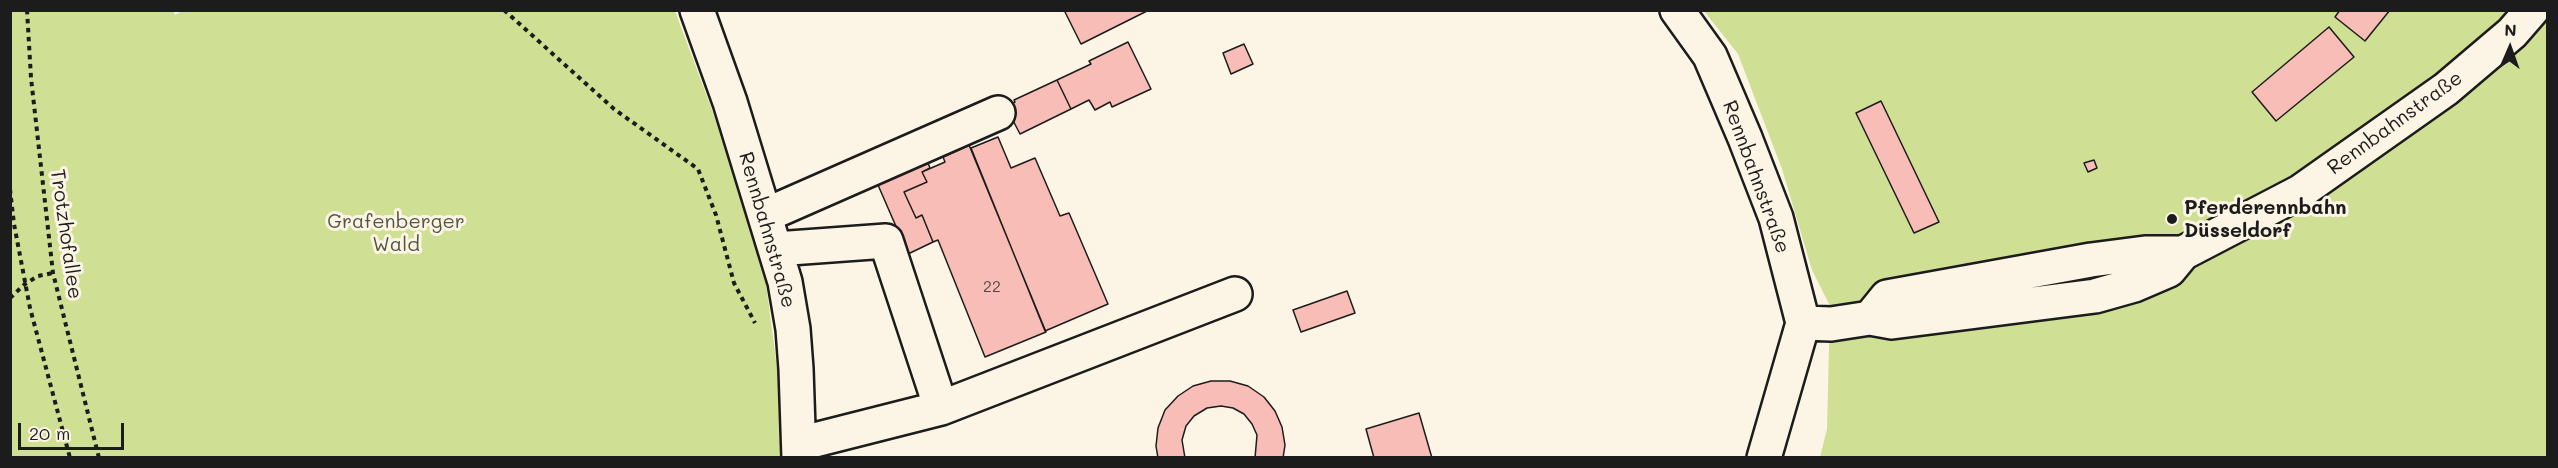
<!DOCTYPE html>
<meta charset="utf-8">
<style>
body{margin:0}
#map{position:relative;width:2558px;height:468px;overflow:hidden;background:#fcf5e5;font-family:Mali,sans-serif}
canvas{display:block}
.frame{position:absolute;inset:0;border:12px solid #1c1c1c;pointer-events:none}
.north{position:absolute;left:2480px;top:18px;width:60px;height:60px;-webkit-text-stroke:4px #fcf5e5;paint-order:stroke;rotate:2deg;font-size:16px;font-weight:700;line-height:24px;text-align:center;color:#1c1c1c}
.north::after{content:'';display:block;margin:auto;width:21px;height:27px;background:#1c1c1c;clip-path:polygon(50% 0,100% 100%,50% 72%,0 100%)}
.scale{position:absolute;left:18px;top:423px;width:106px;height:27px;box-sizing:border-box;border:3px solid #1c1c1c;border-top:0;padding-left:8px;font-size:18px;line-height:21px;white-space:nowrap;color:#1c1c1c;-webkit-text-stroke:4px #fcf5e5;paint-order:stroke}
</style>
<div id="map">
<canvas width="2558" height="468"></canvas>
<div class="frame"></div>
<div class="north">N</div>
<div class="scale">20 m</div>
</div>
<script>
const ctx = document.querySelector('canvas').getContext('2d');
ctx.lineJoin = 'round';
function fill(path, color) {
  ctx.fillStyle = color;
  ctx.fill(path, 'evenodd');
}
function toPath(rows) {
  const path = new Path2D();
  for (const r of rows) {
    path.moveTo(r[0], r[1]);
    for (let i = 2; i < r.length; i += 2) path.lineTo(r[i], r[i + 1]);
  }
  return path;
}
function strokePath(path, color, width, dash) {
  ctx.strokeStyle = color;
  ctx.lineWidth = width;
  ctx.lineCap = dash ? 'butt' : 'round';
  ctx.setLineDash(dash || []);
  ctx.stroke(path);
}
function label(font, color, halo, rows, align = 'center') {
  ctx.font = font + ' Mali,sans-serif';
  ctx.lineWidth = 6;
  ctx.setLineDash([]);
  ctx.textBaseline = 'middle';
  ctx.strokeStyle = halo;
  ctx.fillStyle = color;
  for (const [text, x, y, turn = 0] of rows) {
    ctx.save();
    ctx.translate(x, y);
    ctx.rotate((+turn || 0) * Math.PI / 180);
    ctx.textAlign = isNaN(turn) ? turn : align;
    if (halo) ctx.strokeText(text, 0, 0);
    ctx.fillText(text, 0, 0);
    ctx.restore();
  }
}
fill(toPath([
 [173,10,175,15,184,10,675,11,730,158,765,276,778,376,781,457,11,457,10,11],
 [1704,11,2547,11,2547,457,1820,457,1827,429,1830,306,1812,270,1782,169,1738,54]
]), '#cfdf93');
const building = toPath([
 [1064,10,1149,10,1081,44,1064,10],
 [2340,10,2390,10,2365,41,2335,17,2340,10],
 [2329,27,2354,57,2276,121,2252,92,2329,27],
 [1128,42,1151,89,1112,107,1110,102,1095,110,1089,100,1071,109,1057,80,1091,64,1089,61,1128,42],
 [1244,44,1253,64,1231,74,1223,53,1244,44],
 [1057,80,1071,109,1020,134,1006,107,1015,102,1014,100,1057,80],
 [1881,101,1939,222,1914,233,1856,113,1881,101],
 [998,137,1011,168,1035,158,1060,216,1069,213,1108,304,1045,331,971,148,998,137],
 [969,145,1046,332,985,357,938,240,933,242,922,215,916,218,904,192,927,182,922,172,945,162,943,157,969,145],
 [2094,160,2097,168,2088,172,2084,163,2094,160],
 [928,163,930,168,922,172,927,182,904,192,916,218,922,215,933,242,908,254,878,185,928,163],
 [1347,291,1355,313,1301,332,1293,310,1347,291],
 [1211,381,1230,381,1248,386,1264,397,1275,411,1282,427,1285,445,1283,458,1255,458,1257,435,1252,424,1244,414,1233,408,1221,406,1207,408,1194,416,1186,426,1182,440,1185,458,1158,458,1156,446,1158,428,1165,410,1178,396,1193,386,1211,381],
 [1419,413,1432,458,1374,458,1366,429,1419,413]
]);
fill(building, '#f9bdb7');
strokePath(building, '#1c1c1c', 1.5);
const minor = toPath([
 [697,10,730,102,785,282,793,329,796,369,799,458],
 [1677,10,1710,56,1745,138,1776,218,1803,323],
 [766,215,998,113],
 [776,249,886,241,941,408],
 [1870,318,1887,297,2091,260,2145,253,2183,253],
 [1803,323,1831,324,1870,318,1892,322,2095,296,2134,285,2169,270,2183,253,2300,192,2446,89,2512,33,2532,10],
 [799,444,941,408,1235,294],
 [1764,458,1803,323]
]);
strokePath(minor, '#1c1c1c', 38);
strokePath(toPath([
 [27,10,31,78,53,273,99,458],
 [504,10,614,109,698,169,716,215,734,283,755,323],
 [10,189,14,224,30,308,70,458],
 [10,298,25,284,38,276,53,273]
]), '#1c1c1c', 4, [4.5, 4.5]);
strokePath(minor, '#fcf5e5', 33);
for (const [x, y, r, color] of [
 [2172,219,6,"#1c1c1c"]
]) {
  const dot = new Path2D();
  dot.arc(x, y, r, 0, 2 * Math.PI);
  ctx.fillStyle = color;
  ctx.fill(dot);
  strokePath(dot, '#fcf5e5', 2);
}
label('16px', '#534443', null, [
 ["22",992,287]
]);
label('20px', '#1c1c1c', '#fcf5e5', [
 ["Rennbahnstraße",2395,123,-36],
 ["Rennbahnstraße",1756,177,70],
 ["Rennbahnstraße",767,230,74],
 ["Trotzhofallee",66,234,82]
]);
label('bold 20px', '#1c1c1c', '#fcf5e5', [
 ["Pferderennbahn",2184,208],
 ["Düsseldorf",2184,231]
], 'left');
label('20px', '#525640', '#fcf5e5', [
 ["Grafenberger",396,222],
 ["Wald",396,245]
]);
</script>
